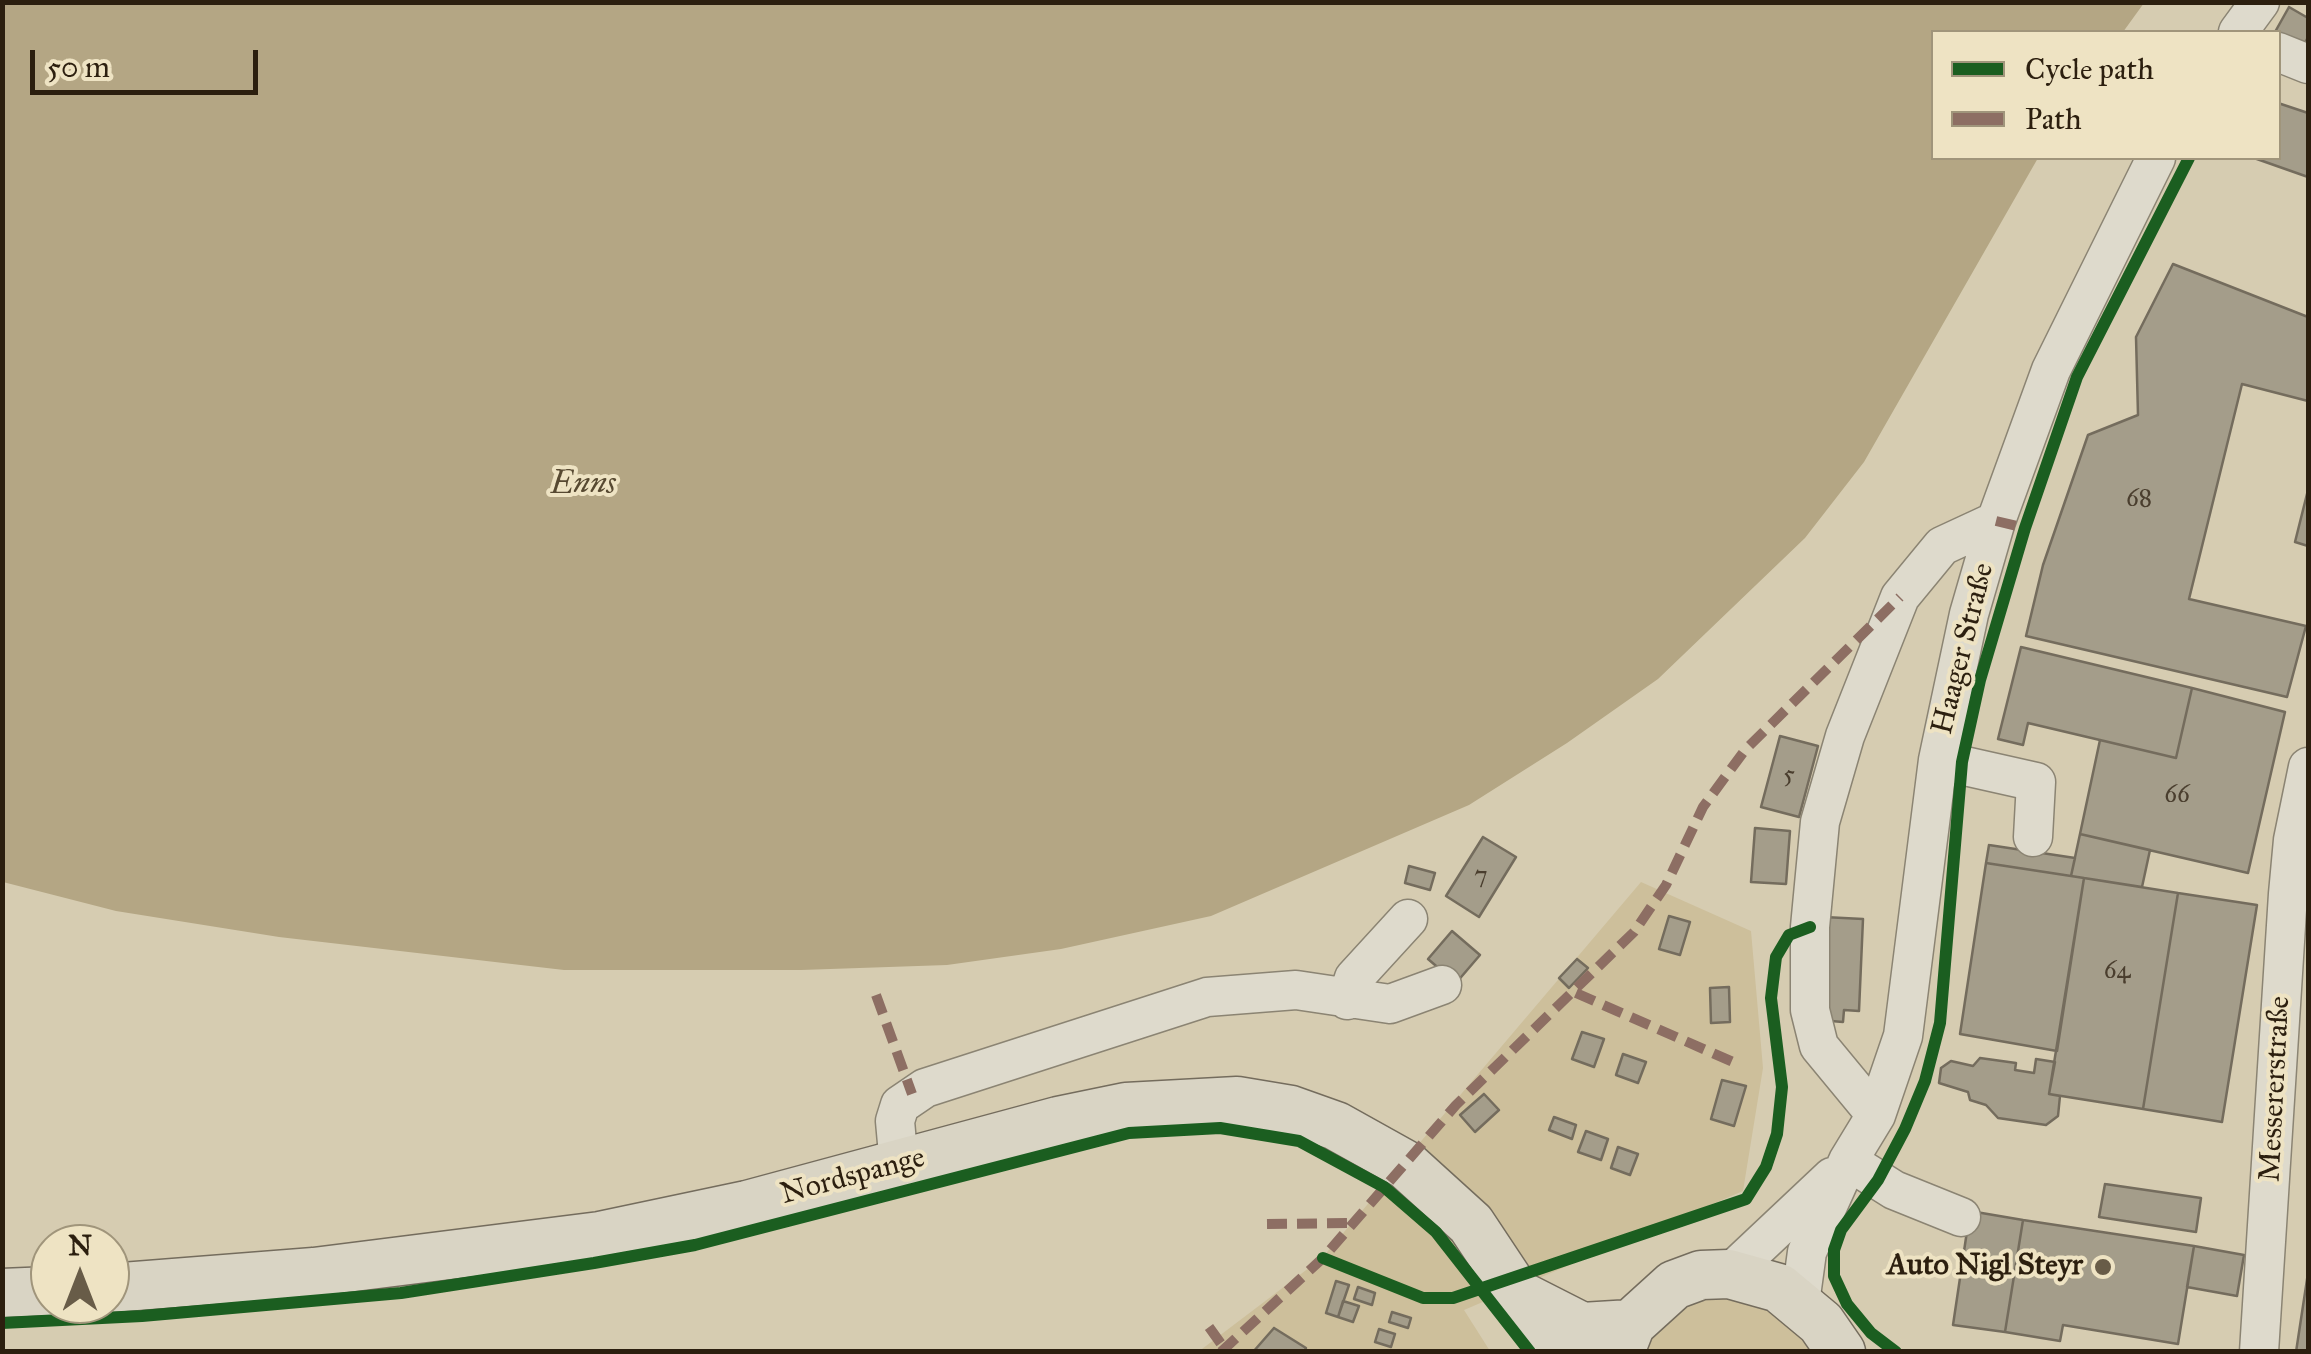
<!DOCTYPE html>
<meta charset="utf-8">
<style>
body{margin:0}
#map{position:relative;width:2311px;height:1354px;overflow:hidden;background:#d6ccb1;font-family:"IM FELL Great Primer",serif}
canvas{display:block}
.frame{position:absolute;inset:0;border:5px solid #2c1f0f;pointer-events:none}
.legend{position:absolute;left:1931px;top:30px;width:350px;height:130px;box-sizing:border-box;background:#eee3c3;border:2px solid #a0957b;margin:0;padding:12px 18px;list-style:none;font-size:30px;color:#2c1f0f}
.legend li{display:flex;align-items:center;gap:20px;height:50px}
.legend b{width:50px;border:2px solid #a0957b}
.north{position:absolute;left:30px;top:1224px;width:100px;height:100px;box-sizing:border-box;background:#eee3c3;border:2px solid #a0957b;border-radius:50%;rotate:0deg;font-size:28px;font-weight:700;line-height:40px;text-align:center;color:#2c1f0f}
.north::after{content:'';display:block;margin:auto;width:35px;height:45px;background:#685c48;clip-path:polygon(50% 0,100% 100%,50% 72%,0 100%)}
.scale{position:absolute;left:30px;top:50px;width:228px;height:45px;box-sizing:border-box;border:5px solid #2c1f0f;border-top:0;padding-left:12px;font-size:30px;line-height:35px;white-space:nowrap;color:#2c1f0f;-webkit-text-stroke:8px #eee3c3;paint-order:stroke}
</style>
<div id="map">
<canvas width="2311" height="1354"></canvas>
<div class="frame"></div>
<ul class="legend">
<li><b style="height:12px;background:#1b5e20"></b>Cycle path</li>
<li><b style="height:12px;background:#8d6e63"></b>Path</li>
</ul>
<div class="north">N</div>
<div class="scale">50 m</div>
</div>
<script>
const ctx = document.querySelector('canvas').getContext('2d');
ctx.lineJoin = 'round';
function fill(path, color) {
  ctx.fillStyle = color;
  ctx.fill(path, 'evenodd');
}
function toPath(rows) {
  const path = new Path2D();
  for (const r of rows) {
    path.moveTo(r[0], r[1]);
    for (let i = 2; i < r.length; i += 2) path.lineTo(r[i], r[i + 1]);
  }
  return path;
}
function strokePath(path, color, width, dash) {
  ctx.strokeStyle = color;
  ctx.lineWidth = width;
  ctx.lineCap = dash ? 'butt' : 'round';
  ctx.setLineDash(dash || []);
  ctx.stroke(path);
}
function label(font, color, halo, rows, align = 'center') {
  ctx.font = font + ' "IM FELL Great Primer",serif';
  ctx.lineWidth = 8;
  ctx.setLineDash([]);
  ctx.textBaseline = 'middle';
  ctx.strokeStyle = halo;
  ctx.fillStyle = color;
  for (const [text, x, y, turn = 0] of rows) {
    ctx.save();
    ctx.translate(x, y);
    ctx.rotate((+turn || 0) * Math.PI / 180);
    ctx.textAlign = isNaN(turn) ? turn : align;
    if (halo) ctx.strokeText(text, 0, 0);
    ctx.fillText(text, 0, 0);
    ctx.restore();
  }
}
fill(toPath([
 [1641,882,1751,931,1763,1068,1743,1191,1464,1310,1490,1351,1198,1352,1322,1258],
 [1722,1296,1770,1307,1818,1352,1644,1352,1662,1321,1698,1298]
]), '#cdbf9b');
fill(toPath([
 [3,2,2144,2,2144,3,2123,32,1934,32,1934,158,2038,158,1864,462,1805,538,1658,679,1567,743,1469,805,1211,916,1061,949,947,965,801,970,564,970,279,937,116,911,3,882]
]), '#b4a684');
const building = toPath([
 [2289,7,2308,18,2308,37,2297,59,2278,48,2278,32,2275,32,2289,7],
 [2278,103,2308,113,2308,177,2254,158,2278,158,2278,103],
 [2173,264,2308,317,2308,401,2242,384,2189,599,2306,626,2287,697,2026,636,2043,565,2088,435,2138,415,2136,337,2173,264],
 [2308,490,2308,546,2295,542,2308,490],
 [2021,647,2192,688,2176,758,2028,723,2023,745,1998,739,2021,647],
 [2192,688,2285,712,2248,873,2080,834,2100,740,2176,758,2192,688],
 [1780,736,1818,746,1799,817,1761,807,1780,736],
 [1755,828,1790,831,1786,884,1751,882,1755,828],
 [2080,834,2150,850,2142,887,2071,876,2080,834],
 [1483,837,1516,857,1479,917,1446,896,1483,837],
 [1989,845,2075,858,2071,876,1986,863,1989,845],
 [1986,863,2084,878,2057,1051,1960,1034,1986,863],
 [1409,866,1435,873,1430,890,1405,883,1409,866],
 [2084,878,2178,893,2143,1109,2049,1094,2084,878],
 [2178,893,2257,905,2222,1122,2143,1109,2178,893],
 [1669,916,1690,922,1680,955,1659,949,1669,916],
 [1824,917,1863,919,1859,1011,1844,1010,1843,1022,1819,1020,1824,917],
 [1452,931,1480,955,1456,983,1428,959,1452,931],
 [1577,959,1588,968,1569,988,1559,978,1577,959],
 [1729,987,1730,1022,1711,1023,1710,988,1729,987],
 [1582,1032,1604,1039,1594,1067,1572,1059,1582,1032],
 [1623,1054,1646,1062,1638,1083,1616,1075,1623,1054],
 [1980,1058,2016,1063,2015,1070,2034,1073,2036,1059,2055,1062,2049,1094,2060,1096,2058,1116,2046,1125,1998,1118,1986,1105,1970,1100,1968,1092,1939,1083,1941,1068,1951,1061,1973,1066,1980,1058],
 [1722,1080,1746,1086,1734,1126,1711,1119,1722,1080],
 [1484,1094,1499,1110,1475,1132,1460,1115,1484,1094],
 [1554,1117,1576,1125,1572,1139,1549,1130,1554,1117],
 [1586,1131,1608,1139,1601,1160,1578,1152,1586,1131],
 [1618,1147,1638,1154,1630,1175,1611,1168,1618,1147],
 [2105,1184,2201,1198,2196,1232,2099,1217,2105,1184],
 [1970,1211,2023,1220,2005,1332,1953,1325,1970,1211],
 [2023,1220,2194,1246,2178,1344,2063,1325,2060,1341,2005,1332,2023,1220],
 [2194,1246,2244,1255,2237,1296,2187,1287,2194,1246],
 [2308,1273,2308,1352,2296,1352,2308,1273],
 [1336,1281,1349,1285,1338,1317,1326,1313,1336,1281],
 [1358,1287,1375,1293,1372,1305,1354,1299,1358,1287],
 [1343,1301,1359,1306,1353,1322,1338,1317,1343,1301],
 [1392,1312,1411,1318,1408,1328,1389,1322,1392,1312],
 [1274,1328,1306,1348,1304,1352,1253,1352,1274,1328],
 [1379,1329,1395,1334,1391,1347,1375,1342,1379,1329]
]);
fill(building, '#a49d8a');
strokePath(building, '#746c5d', 2.5);
const minor = toPath([
 [2238,32,2260,2],
 [2278,52,2308,64],
 [1938,760,2036,782,2033,837],
 [1347,1000,1354,978,1408,919],
 [1876,1115,1819,1046,1810,1010,1810,927,1820,822,1845,736,1900,597,1942,546,1996,521],
 [1848,1161,1894,1190,1961,1217],
 [899,1165,895,1121,900,1105,925,1088,1207,997,1296,990,1390,1004,1442,985],
 [1729,1274,1832,1177],
 [1800,1303,1807,1252,1848,1161,1876,1115,1903,1036,1938,760,1969,614,1996,521,2051,370,2156,158],
 [2259,1352,2288,894,2293,840,2308,767]
]);
const major = toPath([
 [110,1288,314,1272,600,1236,747,1205,1058,1121,1126,1107,1237,1101,1291,1110,1336,1126,1406,1165,1471,1224,1556,1352],
 [2,1293,50,1291],
 [1523,1297,1582,1327,1631,1324],
 [1620,1352,1631,1324,1674,1285,1701,1275,1729,1274,1779,1288,1821,1323,1841,1352]
]);
strokePath(minor, '#8b8473', 41);
strokePath(major, '#746c5d', 51);
strokePath(minor, '#dedacc', 38);
strokePath(major, '#d9d4c4', 48);
strokePath(toPath([
 [1996,521,2025,528],
 [1576,993,1733,1062],
 [876,995,912,1094],
 [1267,1224,1351,1223],
 [1209,1327,1224,1348],
 [1221,1352,1323,1258,1456,1105,1634,932,1666,885,1703,807,1745,750,1900,597]
]), '#8d6e63', 10, [20, 10]);
strokePath(toPath([
 [1323,1258,1423,1298,1453,1298,1746,1199,1766,1167,1777,1134,1782,1087,1771,998,1776,957,1789,935,1810,927],
 [2,1323,142,1316,401,1293,594,1263,695,1245,1129,1133,1220,1128,1299,1141,1384,1187,1436,1232,1530,1352],
 [1896,1352,1871,1333,1847,1304,1834,1276,1834,1250,1841,1230,1878,1180,1905,1129,1925,1081,1940,1023,1962,762,1980,680,2025,528,2077,377,2189,158]
]), '#1b5e20', 12);
for (const [x, y, r, color] of [
 [2103,1267,10,"#685c48"]
]) {
  const dot = new Path2D();
  dot.arc(x, y, r, 0, 2 * Math.PI);
  ctx.fillStyle = color;
  ctx.fill(dot);
  strokePath(dot, '#eee3c3', 4);
}
label('25px', '#4a3e2e', null, [
 ["68",2139,500],
 ["5",1789,776],
 ["66",2177,796],
 ["7",1481,877],
 ["64",2117,972]
]);
label('30px', '#2c1f0f', '#eee3c3', [
 ["Haager Straße",1964,649,-76],
 ["Messererstraße",2276,1089,-87],
 ["Nordspange",853,1177,-15]
]);
label('bold 30px', '#2c1f0f', '#eee3c3', [
 ["Auto Nigl Steyr",2083,1267]
], 'right');
label('italic 32px', '#574931', '#eee3c3', [
 ["Enns",583,485]
]);
</script>
